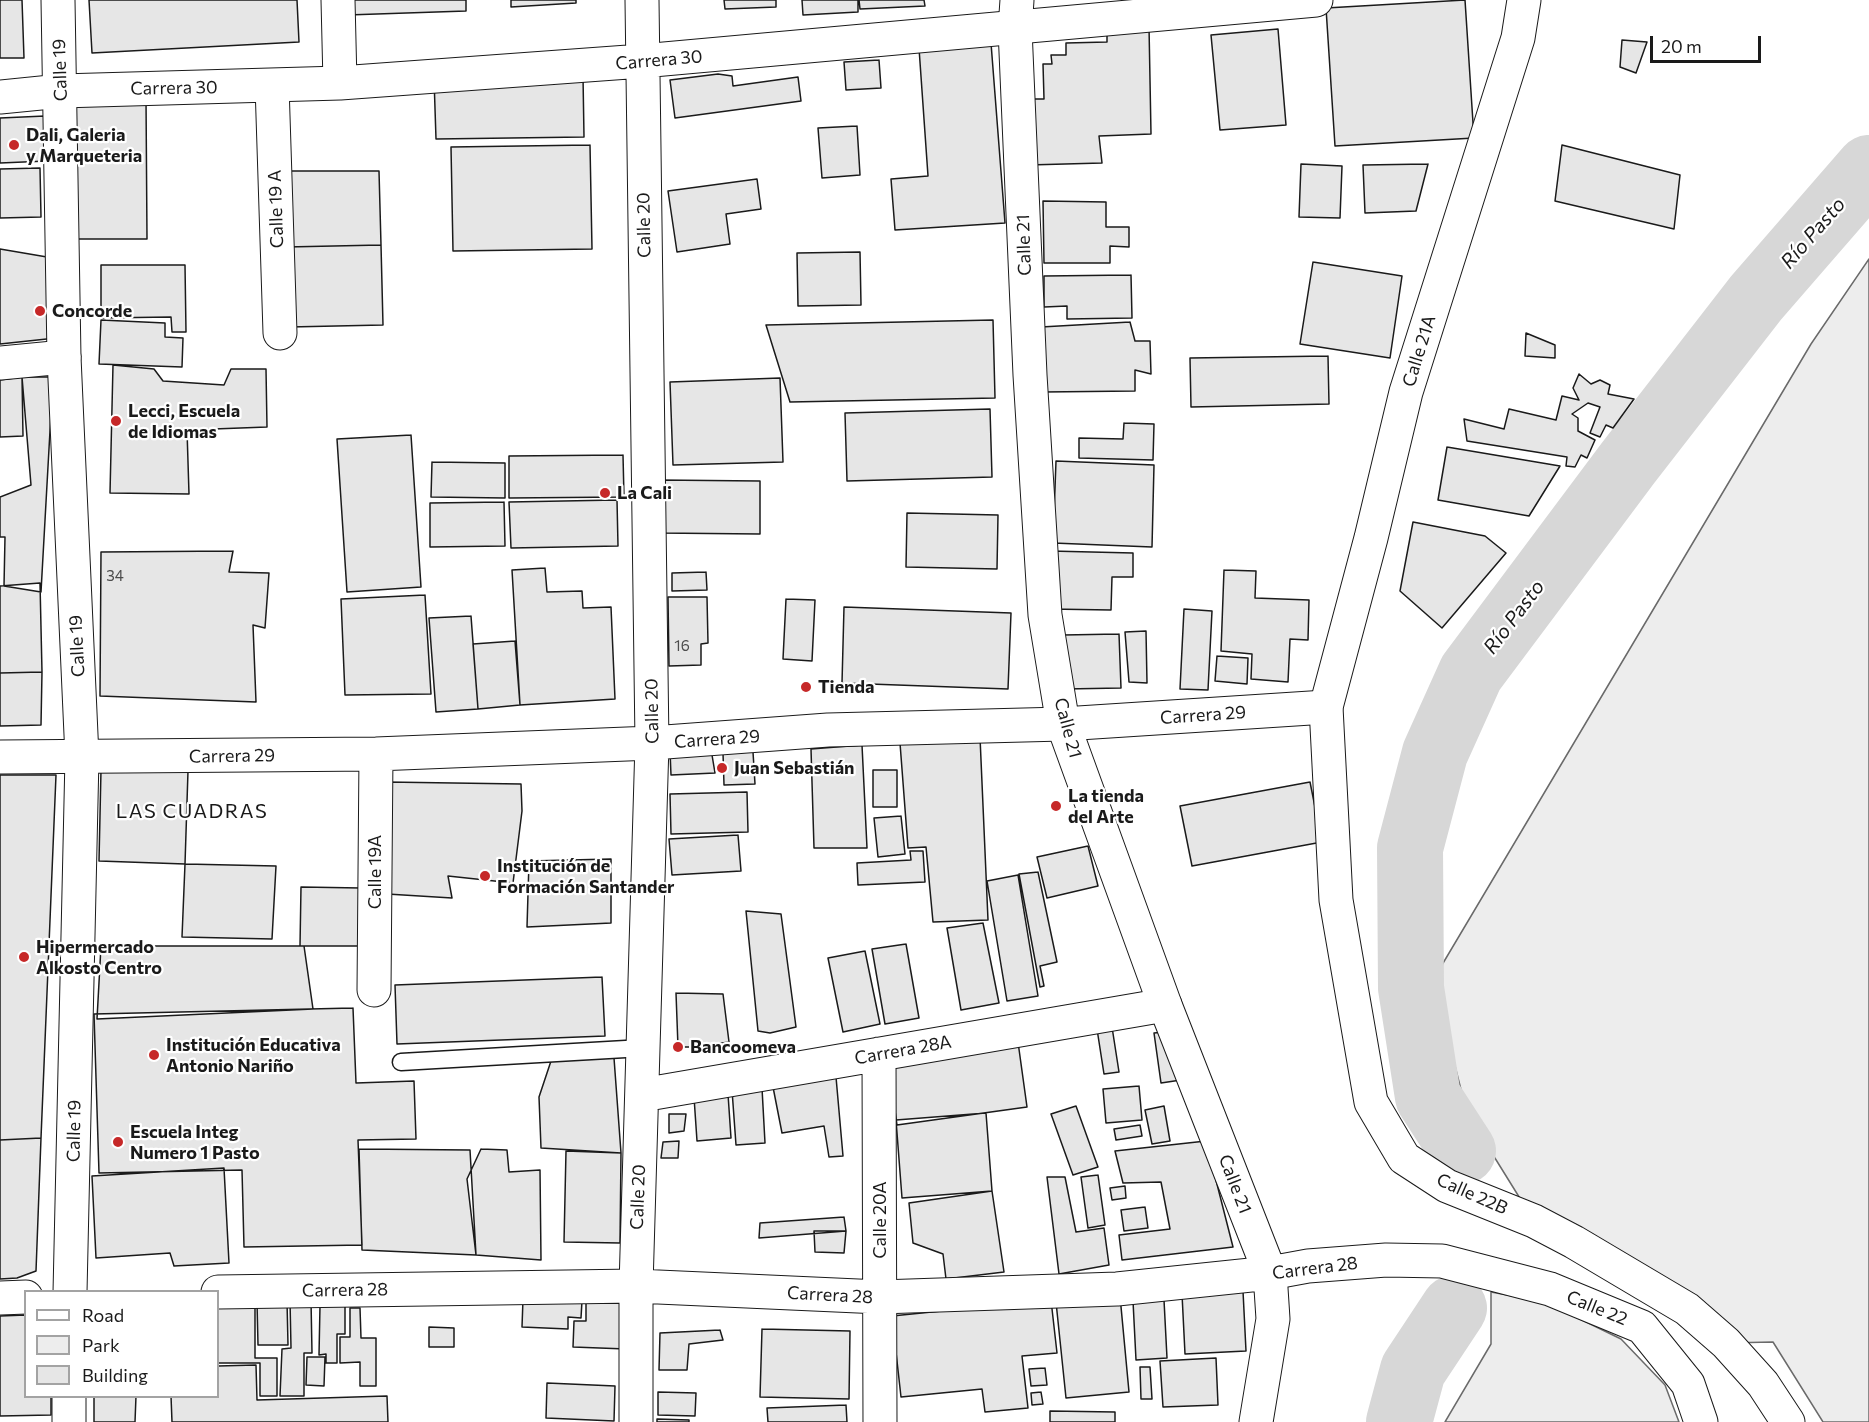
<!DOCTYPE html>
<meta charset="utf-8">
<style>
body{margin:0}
#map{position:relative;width:1869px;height:1422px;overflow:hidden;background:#fff;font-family:Commissioner,sans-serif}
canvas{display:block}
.legend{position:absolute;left:24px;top:1290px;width:195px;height:108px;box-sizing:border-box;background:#fff;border:2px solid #a3a3a3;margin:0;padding:8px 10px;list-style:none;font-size:18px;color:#1a1a1a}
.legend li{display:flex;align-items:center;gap:12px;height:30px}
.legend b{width:30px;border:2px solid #a3a3a3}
.scale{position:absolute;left:1650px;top:36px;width:111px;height:27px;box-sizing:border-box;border:3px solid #1a1a1a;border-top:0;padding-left:8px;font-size:18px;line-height:21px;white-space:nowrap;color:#1a1a1a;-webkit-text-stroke:4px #fff;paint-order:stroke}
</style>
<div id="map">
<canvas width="1869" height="1422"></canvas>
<ul class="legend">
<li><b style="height:8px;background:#fff"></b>Road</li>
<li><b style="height:16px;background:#ededed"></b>Park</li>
<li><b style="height:16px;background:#e6e6e6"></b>Building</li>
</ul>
<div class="scale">20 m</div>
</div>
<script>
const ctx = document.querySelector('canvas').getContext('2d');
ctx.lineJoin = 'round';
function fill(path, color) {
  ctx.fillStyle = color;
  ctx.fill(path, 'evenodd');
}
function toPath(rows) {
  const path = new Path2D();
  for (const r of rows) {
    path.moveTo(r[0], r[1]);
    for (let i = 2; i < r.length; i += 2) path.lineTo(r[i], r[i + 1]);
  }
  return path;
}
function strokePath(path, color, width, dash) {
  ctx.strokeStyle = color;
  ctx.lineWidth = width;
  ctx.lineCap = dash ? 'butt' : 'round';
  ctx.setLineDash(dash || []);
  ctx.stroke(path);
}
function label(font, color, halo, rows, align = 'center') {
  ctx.font = font + ' Commissioner,sans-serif';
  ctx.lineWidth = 4.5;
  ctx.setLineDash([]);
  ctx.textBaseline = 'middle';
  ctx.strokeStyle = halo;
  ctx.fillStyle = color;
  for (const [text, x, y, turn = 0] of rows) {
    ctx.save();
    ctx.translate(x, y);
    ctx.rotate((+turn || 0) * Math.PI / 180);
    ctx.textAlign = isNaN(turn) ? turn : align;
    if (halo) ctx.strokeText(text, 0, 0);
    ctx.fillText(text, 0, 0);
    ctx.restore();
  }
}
const green = toPath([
 [1869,259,1869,1422,1823,1422,1773,1342,1726,1343,1534,1221,1467,1113,1433,980,1811,344,1869,259],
 [1491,1292,1545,1302,1621,1339,1665,1385,1679,1422,1445,1422,1491,1344,1491,1292]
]);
fill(green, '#ededed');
strokePath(green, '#6a6a6a', 1.5);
strokePath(toPath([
 [1463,1151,1428,1097,1411,988,1410,848,1435,753,1471,673,1628,463,1756,298,1869,168],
 [1399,1422,1413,1370,1454,1308]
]), '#d7d7d7', 66);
const building = toPath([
 [0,0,22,0,24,58,0,58,0,0],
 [89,0,297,0,299,42,92,53,89,0],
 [346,0,466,0,466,11,347,15,346,0],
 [511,0,576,0,576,3,511,7,511,0],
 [724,0,776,0,776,7,725,9,724,0],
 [802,0,858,0,858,12,803,15,802,0],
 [859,0,924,0,925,6,860,9,859,0],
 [1465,0,1474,138,1335,146,1326,8,1465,0],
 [1149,26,1151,134,1099,136,1102,163,1028,165,1026,99,1044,99,1043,64,1052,64,1051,55,1066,55,1066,43,1107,42,1107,27,1149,26],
 [1278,29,1286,125,1220,130,1211,35,1278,29],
 [1622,40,1647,42,1636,73,1620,67,1622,40],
 [991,43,1005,223,895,230,891,179,928,176,919,48,991,43],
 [879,60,881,88,846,90,844,62,879,60],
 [718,74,732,76,733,86,798,77,801,101,675,118,670,80,718,74],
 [583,76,584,137,436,139,434,78,583,76],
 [146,98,147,239,68,239,67,99,146,98],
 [45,116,47,161,0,163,0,118,45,116],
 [857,126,860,175,822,178,818,128,857,126],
 [590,145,592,249,453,251,451,147,590,145],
 [1562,145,1680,175,1674,229,1555,201,1562,145],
 [1301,164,1342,166,1340,218,1299,217,1301,164],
 [1428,164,1416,211,1365,213,1363,165,1428,164],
 [40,168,41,217,0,218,0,169,40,168],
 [285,171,379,171,381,245,286,247,285,171],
 [757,179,761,209,726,214,730,244,677,252,668,191,757,179],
 [1043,201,1106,202,1106,227,1129,227,1129,247,1110,246,1110,263,1044,263,1043,201],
 [381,245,383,325,289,327,286,247,381,245],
 [0,249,47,257,56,338,0,344,0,249],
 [860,252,861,305,798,306,797,253,860,252],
 [1313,262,1402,276,1390,358,1300,344,1313,262],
 [101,265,185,265,186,332,172,332,171,317,101,318,101,265],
 [1131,275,1132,318,1067,319,1067,306,1044,307,1044,276,1131,275],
 [101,320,165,323,165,337,183,338,182,367,99,364,101,320],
 [993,320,995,398,790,402,766,325,993,320],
 [1130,322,1135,341,1150,341,1151,374,1135,370,1135,391,1043,392,1041,327,1130,322],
 [1526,333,1555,345,1555,358,1525,356,1526,333],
 [1328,356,1329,404,1191,407,1190,358,1328,356],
 [113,365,154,369,163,381,224,385,231,369,266,369,267,427,187,430,189,494,110,493,113,365],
 [1579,374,1591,384,1600,380,1610,385,1608,394,1634,399,1613,428,1606,425,1600,437,1590,433,1600,407,1588,403,1572,414,1578,418,1578,431,1595,440,1587,458,1581,455,1575,467,1566,466,1567,457,1467,441,1464,419,1504,429,1509,409,1556,420,1562,396,1579,400,1573,388,1579,374],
 [22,377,23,436,0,437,0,380,22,377],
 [22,377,53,377,41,592,4,586,5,537,0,537,0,497,31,485,22,377],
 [780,378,783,462,673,465,670,382,780,378],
 [990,409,992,477,847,481,845,413,990,409],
 [1124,423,1154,424,1153,460,1079,458,1079,438,1123,439,1124,423],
 [411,435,421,587,347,592,337,439,411,435],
 [1447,447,1560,466,1529,516,1438,500,1447,447],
 [623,455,624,497,509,498,509,456,623,455],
 [1056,461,1154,465,1152,547,1053,543,1056,461],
 [432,462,505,463,505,498,431,497,432,462],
 [658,480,760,481,760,534,658,533,658,480],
 [617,500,618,546,511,548,509,502,617,500],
 [504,502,505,546,430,547,430,503,504,502],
 [907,513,998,515,997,569,906,567,907,513],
 [1413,522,1485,536,1506,553,1442,628,1400,591,1413,522],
 [233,551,229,572,269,573,265,628,253,625,256,702,100,696,101,552,233,551],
 [1050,551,1133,553,1133,577,1112,577,1111,610,1049,609,1050,551],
 [545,568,547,592,582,591,583,608,611,607,615,699,520,705,512,570,545,568],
 [1224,570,1256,571,1255,598,1309,600,1308,640,1290,639,1288,682,1251,679,1252,654,1221,651,1224,570],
 [706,572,707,590,672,591,672,573,706,572],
 [40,583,42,672,0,673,0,586,40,583],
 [425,595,431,694,345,695,341,599,425,595],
 [668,597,707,597,708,643,701,644,701,665,669,666,668,597],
 [786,599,815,600,812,661,783,659,786,599],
 [844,607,1011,613,1008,689,842,683,844,607],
 [1184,609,1212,611,1208,690,1180,689,1184,609],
 [471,616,478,709,436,712,429,618,471,616],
 [1146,631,1147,683,1129,682,1125,632,1146,631],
 [1119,634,1121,688,1065,689,1063,635,1119,634],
 [515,641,520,705,478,709,473,644,515,641],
 [1217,656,1248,658,1247,684,1215,681,1217,656],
 [42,672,41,725,0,726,0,673,42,672],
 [980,737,988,920,933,922,926,847,908,848,900,743,980,737],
 [862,745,867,848,814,848,811,749,862,745],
 [711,749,715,773,671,775,670,751,711,749],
 [753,752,755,784,724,785,723,753,753,752],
 [101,770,188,771,185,864,99,861,101,770],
 [873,770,897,770,897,807,873,807,873,770],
 [0,775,56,775,41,1138,0,1140,0,775],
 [386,782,521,784,522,811,513,883,448,876,452,898,387,894,386,782],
 [1310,782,1322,842,1192,866,1180,806,1310,782],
 [747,792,748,832,671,834,670,794,747,792],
 [901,816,905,854,878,857,874,818,901,816],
 [738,835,741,871,672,875,669,839,738,835],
 [1088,846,1098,886,1047,898,1037,857,1088,846],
 [910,851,923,851,925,882,858,885,857,863,911,860,910,851],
 [611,859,611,923,527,927,529,861,611,859],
 [185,864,276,866,272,939,182,937,185,864],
 [1038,872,1057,962,1040,966,1044,986,1040,987,1019,874,1038,872],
 [1018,875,1038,996,1007,1001,987,881,1018,875],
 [301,887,361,888,367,946,300,946,301,887],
 [746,911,781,914,796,1027,770,1033,758,1031,746,911],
 [983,923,999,1003,961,1010,947,928,983,923],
 [906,944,919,1018,885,1024,872,949,906,944],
 [101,946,304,946,313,1009,97,1019,101,946],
 [865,951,880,1024,843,1032,828,958,865,951],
 [602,977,605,1036,397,1044,395,985,602,977],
 [676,993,723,994,729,1042,695,1047,678,1047,676,993],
 [353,1008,356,1083,414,1081,416,1139,358,1140,362,1245,244,1247,242,1170,99,1173,94,1014,353,1008],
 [1112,1027,1119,1072,1104,1074,1097,1029,1112,1027],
 [1175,1031,1181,1080,1161,1083,1154,1033,1175,1031],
 [1018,1042,1027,1107,897,1125,888,1060,1018,1042],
 [552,1058,614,1058,621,1153,541,1148,539,1097,552,1058],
 [836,1077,843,1156,829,1157,824,1126,782,1133,773,1087,836,1077],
 [1139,1086,1142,1120,1106,1123,1103,1089,1139,1086],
 [762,1088,765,1143,736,1145,732,1090,762,1088],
 [728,1094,731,1138,697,1141,694,1097,728,1094],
 [1076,1106,1098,1167,1073,1175,1051,1114,1076,1106],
 [1164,1106,1170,1141,1152,1144,1145,1110,1164,1106],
 [986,1113,992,1191,902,1198,896,1120,986,1113],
 [669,1114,686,1114,684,1131,669,1133,669,1114],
 [1140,1125,1142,1136,1116,1140,1114,1129,1140,1125],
 [41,1138,36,1271,17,1278,0,1279,0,1140,41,1138],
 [679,1141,678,1158,661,1158,663,1142,679,1141],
 [1206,1141,1233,1247,1122,1260,1119,1235,1170,1229,1161,1182,1123,1183,1115,1151,1206,1141],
 [359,1149,470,1150,476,1255,362,1250,359,1149],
 [481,1149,507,1150,509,1172,540,1170,541,1260,476,1255,467,1179,481,1149],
 [566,1151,621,1153,620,1243,564,1242,566,1151],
 [224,1168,229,1263,174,1266,170,1253,96,1258,92,1176,224,1168],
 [1098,1175,1105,1225,1088,1228,1081,1177,1098,1175],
 [1047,1177,1065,1177,1076,1232,1104,1228,1109,1265,1059,1274,1047,1177],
 [1125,1186,1126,1198,1112,1200,1110,1188,1125,1186],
 [992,1191,1004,1272,946,1279,943,1254,913,1243,909,1203,992,1191],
 [1145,1207,1148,1228,1124,1231,1121,1210,1145,1207],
 [844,1217,846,1231,759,1238,760,1223,844,1217],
 [814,1231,846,1231,844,1253,815,1252,814,1231],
 [1243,1291,1246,1351,1185,1354,1182,1294,1243,1291],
 [586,1295,628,1297,626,1349,573,1347,574,1321,586,1321,586,1295],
 [1120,1296,1129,1392,1066,1398,1056,1302,1120,1296],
 [218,1297,255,1297,255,1358,277,1358,277,1396,260,1396,260,1363,218,1363,218,1297],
 [523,1299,582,1301,581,1318,568,1317,568,1329,522,1327,523,1299],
 [290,1300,311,1300,312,1353,304,1353,304,1396,280,1396,282,1349,291,1348,290,1300],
 [1051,1300,1057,1353,1022,1356,1028,1408,985,1412,982,1389,901,1397,892,1316,1051,1300],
 [1164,1300,1167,1358,1136,1360,1133,1301,1164,1300],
 [287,1301,288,1345,258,1345,257,1302,287,1301],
 [320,1306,345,1306,345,1334,337,1334,337,1363,326,1363,326,1354,319,1355,320,1306],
 [350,1308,360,1308,361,1338,376,1338,376,1386,360,1386,360,1362,340,1363,340,1337,350,1337,350,1308],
 [26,1315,26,1396,51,1396,51,1415,0,1416,0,1316,26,1315],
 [429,1327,454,1328,454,1347,429,1347,429,1327],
 [762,1329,850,1331,849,1399,760,1397,762,1329],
 [720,1330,723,1340,689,1344,687,1370,659,1370,660,1333,720,1330],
 [307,1357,325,1357,324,1386,306,1385,307,1357],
 [1216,1358,1218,1405,1163,1407,1160,1361,1216,1358],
 [256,1365,257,1400,387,1396,388,1422,172,1422,171,1396,218,1396,218,1366,256,1365],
 [1140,1367,1150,1367,1152,1399,1141,1399,1140,1367],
 [1045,1368,1047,1385,1031,1386,1029,1369,1045,1368],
 [547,1383,615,1386,614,1421,546,1418,547,1383],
 [658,1392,696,1393,695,1416,658,1415,658,1392],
 [1041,1392,1043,1404,1032,1405,1031,1393,1041,1392],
 [94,1396,136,1396,135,1422,94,1422,94,1396],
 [846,1405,847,1422,768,1422,767,1408,846,1405],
 [1050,1411,1115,1412,1115,1422,1050,1422,1050,1411],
 [657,1419,689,1420,689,1422,657,1422,657,1419]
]);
fill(building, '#e6e6e6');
strokePath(building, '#1a1a1a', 1.5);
const lane = toPath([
 [401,1062,643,1048]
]);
const street = toPath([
 [338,0,340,83],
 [272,85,280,333],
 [0,97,61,91,340,83,642,61,1316,0],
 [0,363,64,357],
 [0,757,376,754,652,743,828,730,1063,724,1326,707],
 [374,990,376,754],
 [879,1054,880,1422],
 [642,1095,1165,1005],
 [218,1292,636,1286,880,1297,1117,1289,1270,1273,1273,1319,1256,1422],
 [0,1298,26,1297],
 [636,1422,636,1286,652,743,642,0]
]);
const secondary = toPath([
 [58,0,64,357,82,757,70,1292],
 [1017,0,1015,29,1030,375,1045,615,1063,724,1165,1005,1270,1273,1308,1266,1386,1260,1442,1261,1550,1289,1642,1327,1688,1384,1701,1422],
 [1524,0,1518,38,1406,392,1371,538,1326,707,1336,900,1371,1102,1404,1158,1447,1186,1534,1221,1574,1242,1687,1309,1726,1343,1763,1384,1788,1422],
 [69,1422,69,1396]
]);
strokePath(lane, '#1a1a1a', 19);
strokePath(street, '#1a1a1a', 35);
strokePath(secondary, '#1a1a1a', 35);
strokePath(lane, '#fff', 16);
strokePath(street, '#fff', 33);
strokePath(secondary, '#fff', 33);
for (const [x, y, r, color] of [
 [14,145,6,"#c62828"],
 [40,311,6,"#c62828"],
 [116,421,6,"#c62828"],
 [605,493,6,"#c62828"],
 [806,687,6,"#c62828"],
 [722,768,6,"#c62828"],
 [1056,806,6,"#c62828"],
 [485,876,6,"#c62828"],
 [24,957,6,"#c62828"],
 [678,1047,6,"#c62828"],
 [154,1055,6,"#c62828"],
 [118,1142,6,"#c62828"]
]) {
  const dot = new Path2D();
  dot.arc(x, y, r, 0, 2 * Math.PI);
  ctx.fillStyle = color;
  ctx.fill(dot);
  strokePath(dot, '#fff', 2);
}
label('15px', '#4d4d4d', null, [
 ["34",115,576],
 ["16",682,646]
]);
label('18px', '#1a1a1a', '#fff', [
 ["Carrera 30",659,60,-5],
 ["Calle 19",60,70,-92],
 ["Carrera 30",174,88,-1],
 ["Calle 19 A",276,209,-92],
 ["Calle 20",644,225,-91],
 ["Calle 21",1024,245,-92],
 ["Calle 21A",1419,351,-73],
 ["Calle 19",77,646,-93],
 ["Calle 20",652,711,-91],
 ["Carrera 29",1203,715,-4],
 ["Calle 21",1068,728,75],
 ["Carrera 29",717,739,-4],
 ["Carrera 29",232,756,-1],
 ["Calle 19A",375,872,-90],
 ["Carrera 28A",903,1050,-10],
 ["Calle 19",74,1131,-89],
 ["Calle 21",1235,1184,69],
 ["Calle 22B",1472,1194,24],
 ["Calle 20",638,1197,-88],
 ["Calle 20A",880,1220,-90],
 ["Carrera 28",1315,1268,-7],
 ["Carrera 28",345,1290,-1],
 ["Carrera 28",830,1295,3],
 ["Calle 22",1597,1308,22]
]);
label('bold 18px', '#1a1a1a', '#fff', [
 ["Dali, Galeria",26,135],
 ["y Marqueteria",26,156],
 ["Concorde",52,311],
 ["Lecci, Escuela",128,411],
 ["de Idiomas",128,432],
 ["La Cali",617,493],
 ["Tienda",818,687],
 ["Juan Sebastián",734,768],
 ["La tienda",1068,796],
 ["del Arte",1068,817],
 ["Institución de",497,866],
 ["Formación Santander",497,887],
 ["Hipermercado",36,947],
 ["Alkosto Centro",36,968],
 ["Institución Educativa",166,1045],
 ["Antonio Nariño",166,1066],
 ["Bancoomeva",690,1047],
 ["Escuela Integ",130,1132],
 ["Numero 1 Pasto",130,1153]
], 'left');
label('italic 20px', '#1a1a1a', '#fff', [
 ["Río Pasto",1813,233,-49],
 ["Río Pasto",1514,617,-53]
]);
ctx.letterSpacing = '1.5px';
label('20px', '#1a1a1a', '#fff', [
 ["LAS CUADRAS",192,811]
]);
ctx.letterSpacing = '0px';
</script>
